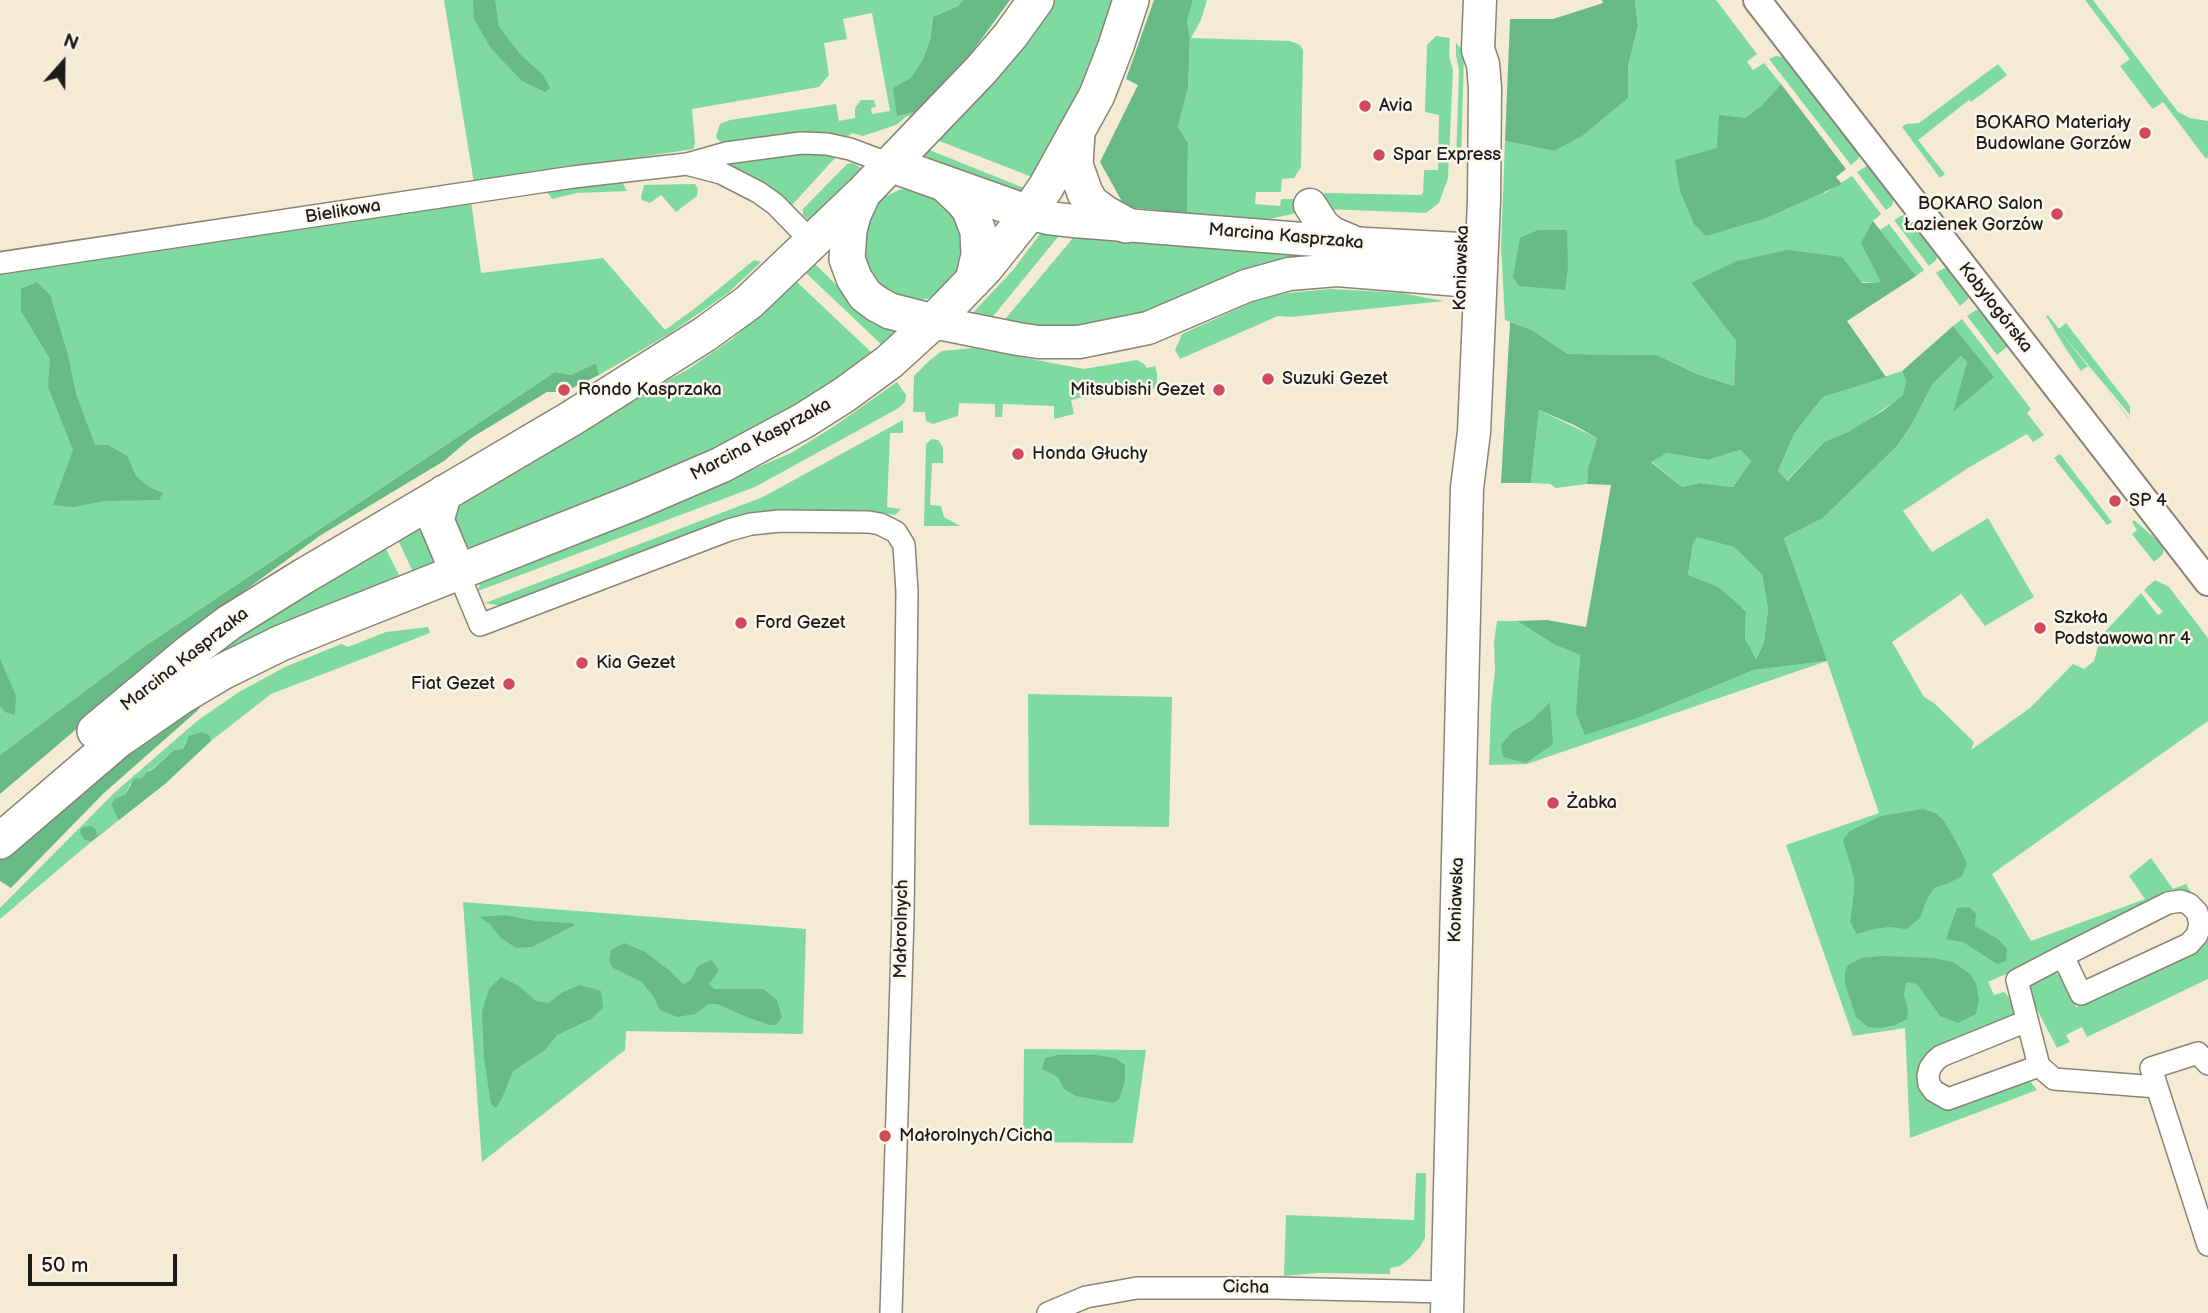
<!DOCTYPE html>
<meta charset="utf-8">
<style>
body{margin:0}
#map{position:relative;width:2208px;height:1313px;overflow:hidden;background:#f5ebd5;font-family:"Balsamiq Sans",sans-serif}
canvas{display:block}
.north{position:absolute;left:28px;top:28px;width:70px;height:70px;-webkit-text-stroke:5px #fbf7ec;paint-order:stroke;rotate:21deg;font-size:19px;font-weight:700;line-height:28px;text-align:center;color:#1c1c1c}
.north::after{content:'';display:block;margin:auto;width:24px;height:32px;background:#1c1c1c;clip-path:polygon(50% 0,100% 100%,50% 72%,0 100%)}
.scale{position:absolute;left:28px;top:1254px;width:149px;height:32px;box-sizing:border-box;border:4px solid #1c1c1c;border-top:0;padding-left:9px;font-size:21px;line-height:24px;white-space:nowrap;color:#1c1c1c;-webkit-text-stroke:5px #fbf7ec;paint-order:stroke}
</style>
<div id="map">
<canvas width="2208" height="1313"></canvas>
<div class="north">N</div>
<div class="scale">50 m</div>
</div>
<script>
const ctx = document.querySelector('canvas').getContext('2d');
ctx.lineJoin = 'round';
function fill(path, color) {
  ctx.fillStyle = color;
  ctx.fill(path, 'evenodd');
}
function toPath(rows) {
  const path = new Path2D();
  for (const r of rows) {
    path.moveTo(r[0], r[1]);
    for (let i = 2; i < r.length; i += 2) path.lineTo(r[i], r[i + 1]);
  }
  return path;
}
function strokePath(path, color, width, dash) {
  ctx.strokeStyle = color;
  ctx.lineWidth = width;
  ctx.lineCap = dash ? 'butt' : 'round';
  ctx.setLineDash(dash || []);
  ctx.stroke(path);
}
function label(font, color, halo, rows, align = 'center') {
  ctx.font = font + ' "Balsamiq Sans",sans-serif';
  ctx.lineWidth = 5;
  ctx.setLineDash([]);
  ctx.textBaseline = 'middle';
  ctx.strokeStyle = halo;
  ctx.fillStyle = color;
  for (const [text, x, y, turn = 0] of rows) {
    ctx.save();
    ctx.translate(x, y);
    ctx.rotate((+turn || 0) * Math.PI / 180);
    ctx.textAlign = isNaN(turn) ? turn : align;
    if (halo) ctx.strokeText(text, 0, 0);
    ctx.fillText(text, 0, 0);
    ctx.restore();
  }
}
fill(toPath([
 [444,0,963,0,958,6,933,17,930,40,922,61,912,78,893,89,918,111,912,116,907,116,896,125,863,136,852,133,846,138,825,133,727,146,718,140,716,136,720,124,730,120,836,104,839,121,855,118,855,108,861,100,874,100,876,107,871,108,872,114,890,111,872,13,843,19,847,39,824,43,829,75,819,87,692,109,695,143,693,149,474,183],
 [1055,0,1117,0,1074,112,1032,177,937,140,1006,65],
 [1193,0,1207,0,1201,20,1191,38,1290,41,1300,45,1303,50,1301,167,1294,178,1282,179,1281,192,1256,192,1255,204,1280,206,1281,199,1294,199,1297,201,1297,213,1269,219,1187,213,1188,143,1178,127,1188,88,1190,38,1187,21],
 [1635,0,1716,0,1757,54,1747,62,1753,70,1764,63,1781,84,1762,105,1745,118,1825,193,1852,176,1881,214,1873,221,1881,282,1691,283,1736,341,1734,386,1697,374,1657,355,1568,354,1532,330,1505,320,1501,246,1505,141,1554,151,1628,98,1628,66,1638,26],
 [2085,0,2093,0,2178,112,2190,118,2208,121,2208,157,2206,159,2163,102,2153,109,2151,107,2120,66,2130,59],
 [1436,36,1450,38,1449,56,1453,70,1448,178,1439,203,1426,213,1326,209,1321,196,1325,193,1421,195,1423,193,1424,171,1425,170,1438,170,1439,115,1425,112,1427,45],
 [1456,43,1461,48,1464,58,1461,162,1456,162,1459,70,1456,55],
 [1776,56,1787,58,1859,152,1859,158,1851,165,1769,59],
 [1998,64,2007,75,1971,102,1969,100,1918,140,1945,174,1940,178,1902,127,1906,124,1919,123],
 [927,149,1029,190,1023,196,920,157],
 [798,151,822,153,836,157,792,205,767,185,727,166,727,162],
 [853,163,861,168,809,221,803,215,803,209,847,164],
 [1867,166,1871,167,1894,197,1892,206,1886,210,1857,172],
 [621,180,627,191,577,193,552,199,547,192,471,201,481,273,603,258,665,330,698,306,754,260,761,262,728,293,669,334,599,375,596,363,571,375,555,372,145,646,0,755,0,272,297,229,470,201,471,198,573,182],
 [695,184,698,189,697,196,676,212,661,195,650,203,642,200,641,197,644,185],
 [910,188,919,189,959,213,967,259,945,291,931,298,916,301,901,300,874,286,856,249,879,200,899,190],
 [1903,215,1909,216,1938,254,1936,260,1929,266,1894,220],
 [1889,224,1924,270,1916,276,1880,230],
 [1043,230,1060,232,1058,237,990,320,969,317,1014,269],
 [1078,232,1438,260,1350,262,1092,331,1001,324],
 [815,264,863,311,904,329,885,348,806,273],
 [1944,268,1951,270,1969,294,1968,299,1960,306,1936,273],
 [797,282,872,353,873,357,728,448,467,551,461,546,450,504,581,427,687,370,732,339],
 [1331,289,1401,293,1444,301,1291,317,1278,316,1180,359,1175,350,1182,334,1255,301,1286,293],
 [1976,310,1983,311,2009,345,1997,355,1967,316],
 [2048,315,2059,329,2066,323,2130,406,2130,415,2059,330,2129,418,2129,419,2088,366,2081,371,2066,349,2046,316],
 [1962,319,2031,409,2027,413,2044,435,2033,442,2027,434,1968,468,1903,511,1932,552,1988,518,2034,597,1985,626,1961,594,1892,642,1924,697,1934,703,1974,742,1971,750,2030,708,2073,664,2084,669,2094,661,2101,636,2141,593,2158,615,2163,612,2144,590,2155,580,2169,587,2208,638,2208,721,1992,874,2031,941,2145,899,2129,876,2151,858,2173,889,2186,884,2208,921,2185,895,1988,982,1994,995,2004,992,2015,1003,2016,1007,2014,1015,2010,1021,1926,1054,1923,1060,1921,1083,1926,1095,1933,1103,1945,1106,2027,1077,2037,1090,1910,1138,1905,1028,1853,1036,1786,845,1879,813,1827,661,1527,764,1489,765,1491,705,1495,671,1494,642,1497,621,1517,621,1555,645,1580,655,1579,673,1643,716,1754,670,1826,661,1784,538,1823,518,1897,446,1912,424,1932,385,1961,356,1967,362,1954,410,1993,377,1953,326],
 [973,348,1084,369,1137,360,1144,364,1147,368,1155,366,1157,373,1157,382,1155,388,1146,396,1143,383,1071,400,1074,414,1054,419,1054,406,1003,404,1002,417,995,417,995,404,959,403,958,416,933,424,926,421,925,412,913,412,914,376,930,360,942,351],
 [1902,371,1906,381,1904,395,1855,429,1824,442,1786,481,1778,471,1794,434,1823,397],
 [897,382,906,395,905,402,897,409,755,487,478,591,481,579,728,480,791,453,833,427],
 [1539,410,1597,438,1588,468,1587,484,1556,488,1550,484,1531,483],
 [903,420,903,433,890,433,887,507,901,509,895,515,878,513,764,514,502,606,485,603,763,497],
 [932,439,938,440,943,447,943,463,932,463,930,505,941,506,944,517,960,526,924,526,926,444],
 [1740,450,1751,461,1733,487,1699,483,1682,487,1651,461,1667,453,1708,460],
 [2060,454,2112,522,2107,525,2054,458],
 [2134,520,2164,546,2163,554,2154,562,2132,534,2137,530,2132,522],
 [416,528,422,530,436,557,433,565,414,574,397,538],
 [1697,536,1734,547,1762,575,1768,609,1764,642,1755,660,1745,639,1746,610,1688,575,1693,544],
 [384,545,401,579,192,674,205,653],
 [428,627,430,633,271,694,211,741,208,735,186,741,183,749,174,750,152,769,149,770,142,779,130,784,125,795,115,798,111,804,120,819,96,837,85,840,91,842,0,919,0,908,114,793,197,721,239,692,285,667,341,644,348,647,386,632],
 [1028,694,1172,697,1169,827,1029,825],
 [463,902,806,929,803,1034,626,1031,625,1050,482,1162],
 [2208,941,2208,979,2087,1037,2082,1027,2066,1035,2070,1042,2059,1047,2057,1048,2028,992,2029,985,2055,972,2062,978,2076,1007],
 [1024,1049,1146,1050,1133,1143,1023,1142],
 [1416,1173,1426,1173,1425,1238,1420,1247,1409,1259,1400,1266,1390,1268,1390,1274,1318,1273,1284,1276,1286,1215,1414,1220]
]), '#7fdaa0');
fill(toPath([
 [473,0,495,0,499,27,521,55,543,75,550,88,545,92,522,81,501,59,490,47,474,19],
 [963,0,1010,0,972,52,918,111,897,116,893,88,911,78,922,61,930,40,933,17,958,6],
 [1154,0,1193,0,1187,21,1190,38,1188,88,1178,127,1188,143,1187,213,1125,207,1100,162,1138,85,1126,79],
 [1602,0,1635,0,1638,26,1628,66,1628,98,1582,136,1554,151,1505,141,1510,19,1553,19,1603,3],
 [1781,84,1846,169,1836,177,1842,184,1766,218,1706,236,1694,224,1680,191,1675,160,1717,148,1719,115,1745,118,1762,105],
 [1873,221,1916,276,1847,321,1886,377,1823,397,1794,434,1778,471,1787,481,1824,442,1850,431,1884,410,1903,395,1906,381,1902,371,1953,326,1994,377,1953,412,1967,362,1961,356,1932,385,1912,424,1897,446,1823,518,1784,538,1827,661,1754,670,1643,716,1585,735,1576,713,1580,655,1555,645,1517,621,1547,620,1586,627,1611,485,1587,484,1588,468,1597,438,1574,425,1539,410,1531,483,1501,483,1510,322,1532,330,1568,354,1657,355,1697,374,1734,386,1736,341,1691,283,1737,261,1788,250,1842,257,1862,283,1881,282,1861,243],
 [1740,450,1751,461,1733,487,1699,483,1682,487,1651,462,1667,453,1708,460],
 [1697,537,1734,547,1762,575,1768,609,1764,642,1756,659,1745,639,1746,611,1718,587,1688,575,1693,544],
 [1538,230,1567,230,1568,267,1565,290,1519,286,1513,277,1520,238],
 [37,282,50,295,68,355,76,394,95,445,108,445,127,456,136,476,149,487,163,493,159,500,105,501,73,507,53,505,73,450,48,387,50,359,21,311,21,289],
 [596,363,599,375,564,392,547,392,471,438,444,461,321,535,207,618,0,794,0,755,145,646,555,372,571,375],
 [0,659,16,696,15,715,5,712,0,706],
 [1550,702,1553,744,1526,763,1503,757,1501,745,1512,732,1532,720],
 [204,703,197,711,104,793,11,888,0,881,0,858,176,715],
 [202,732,209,735,211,741,165,784,91,842,85,840,81,835,80,831,83,827,92,826,96,830,97,836,119,820,111,804,115,798,125,795,134,779,142,778,147,772,153,769,174,750,183,749,189,736],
 [1923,809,1937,814,1944,821,1958,845,1967,863,1962,876,1949,883,1934,888,1926,901,1920,918,1906,929,1890,927,1873,929,1857,934,1850,922,1854,893,1854,877,1843,840,1850,831,1881,816],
 [1969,907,1976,914,1975,926,1998,939,2007,949,2006,961,1997,964,1963,942,1946,939,1957,908],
 [504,915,536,921,572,923,575,925,532,947,516,948,501,938,490,924,479,917],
 [624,943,645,952,670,971,683,984,691,980,698,966,711,960,719,970,709,984,714,989,763,989,777,1000,782,1017,776,1025,770,1025,749,1018,717,1004,708,1004,695,1014,677,1017,660,1010,653,996,642,982,613,968,609,961,611,950],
 [1882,956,1933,958,1953,962,1969,973,1976,983,1979,1000,1976,1014,1958,1023,1940,1016,1917,984,1906,982,1904,995,1908,1010,1907,1019,1895,1025,1880,1028,1868,1027,1856,1017,1845,984,1845,972,1848,965,1862,958],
 [501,977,519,986,536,1001,549,1003,561,993,580,985,601,991,603,1008,591,1019,557,1035,545,1050,513,1071,502,1098,496,1108,491,1104,484,1058,482,1012,489,989],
 [1059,1055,1095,1055,1115,1058,1125,1065,1125,1081,1119,1099,1113,1103,1076,1096,1064,1089,1058,1077,1042,1069,1045,1058]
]), '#67ba86');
const minor = toPath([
 [690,165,721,173,758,192,775,204,813,243],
 [0,263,573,177,687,164,726,153,801,143,827,144,850,149,890,164],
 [458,572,480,625,729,530,751,524,780,521,869,522,880,524,896,532,904,545,907,592,903,915,891,1313],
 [2027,1021,1941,1056,1935,1061,1930,1068,1928,1076,1929,1084,1934,1091,1948,1099,2039,1066],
 [2039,1066,2017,980,2063,956,2168,903,2181,901,2189,904,2197,912,2200,924,2197,935,2189,944,2081,994,2063,956],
 [2039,1066,2054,1079,2157,1087,2208,1245],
 [2157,1087,2151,1068,2198,1053,2208,1064],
 [1048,1313,1086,1297,1137,1288,1275,1288,1447,1292]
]);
const tertiary = toPath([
 [1757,0,2208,582]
]);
const secondary = toPath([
 [1310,205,1323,225,1332,233,1351,241],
 [1028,213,1048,218,1074,221,1366,244,1461,249],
 [933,322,1018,339,1038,342,1079,342,1148,328,1246,286,1289,274,1337,270,1459,280],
 [1447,1313,1467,488,1474,432,1484,200,1485,88,1483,64,1478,50,1480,0]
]);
const primary = toPath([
 [1077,133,1075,165,1085,193,1091,203,1106,214,1126,225],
 [890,164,1028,213],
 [946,185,963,201,970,210,978,231,979,255,973,281],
 [933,322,890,311,877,304,865,295,854,278,847,259,849,230,853,215,863,193,981,70,1010,36,1036,0],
 [444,493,436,520,458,572],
 [95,731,190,652,230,622,304,576,572,418,705,334,749,302,863,193],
 [0,841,118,740,180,697,224,671,281,643,325,625,635,502,721,465,803,421,844,395,889,362,933,322,986,267,1022,222,1046,187,1097,95,1116,46,1131,0]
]);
strokePath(minor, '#888478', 24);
strokePath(tertiary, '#888478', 30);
strokePath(secondary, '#888478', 35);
strokePath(primary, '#888478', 38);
strokePath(minor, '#fff', 21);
strokePath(tertiary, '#fff', 26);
strokePath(secondary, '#fff', 32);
strokePath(primary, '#fff', 35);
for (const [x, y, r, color] of [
 [1365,106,7,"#d1495b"],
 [2145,133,7,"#d1495b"],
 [1379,155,7,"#d1495b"],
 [2057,214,7,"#d1495b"],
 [1268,379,7,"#d1495b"],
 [564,390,7,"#d1495b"],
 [1219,390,7,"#d1495b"],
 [1018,454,7,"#d1495b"],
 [2115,501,7,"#d1495b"],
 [741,623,7,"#d1495b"],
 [2040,628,7,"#d1495b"],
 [582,663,7,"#d1495b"],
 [509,684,7,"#d1495b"],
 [1553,803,7,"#d1495b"],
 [885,1136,7,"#d1495b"]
]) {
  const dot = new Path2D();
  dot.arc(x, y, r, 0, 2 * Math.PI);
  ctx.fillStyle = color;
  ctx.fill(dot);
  strokePath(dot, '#fbf7ec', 2.5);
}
label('18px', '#1c1c1c', '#fbf7ec', [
 ["Avia",1379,106],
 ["BOKARO Materiały",2131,123,"right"],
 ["Budowlane Gorzów",2131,144,"right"],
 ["Spar Express",1393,155],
 ["BOKARO Salon",2043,204,"right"],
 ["Łazienek Gorzów",2043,225,"right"],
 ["Suzuki Gezet",1282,379],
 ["Rondo Kasprzaka",578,390],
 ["Mitsubishi Gezet",1205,390,"right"],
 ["Honda Głuchy",1032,454],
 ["SP 4",2129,501],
 ["Szkoła",2054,618],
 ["Podstawowa nr 4",2054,639],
 ["Ford Gezet",755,623],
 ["Kia Gezet",596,663],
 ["Fiat Gezet",495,684,"right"],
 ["Żabka",1567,803],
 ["Małorolnych/Cicha",899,1136]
], 'left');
label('18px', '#1c1c1c', '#fbf7ec', [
 ["Bielikowa",343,212,-9],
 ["Marcina Kasprzaka",1286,237,5],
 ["Koniawska",1462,268,-88],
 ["Kobylogórska",1995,308,52],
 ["Marcina Kasprzaka",761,440,-28],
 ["Marcina Kasprzaka",185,660,-38],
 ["Koniawska",1457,900,-88],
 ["Małorolnych",902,929,-89],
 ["Cicha",1246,1288,1]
]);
</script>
